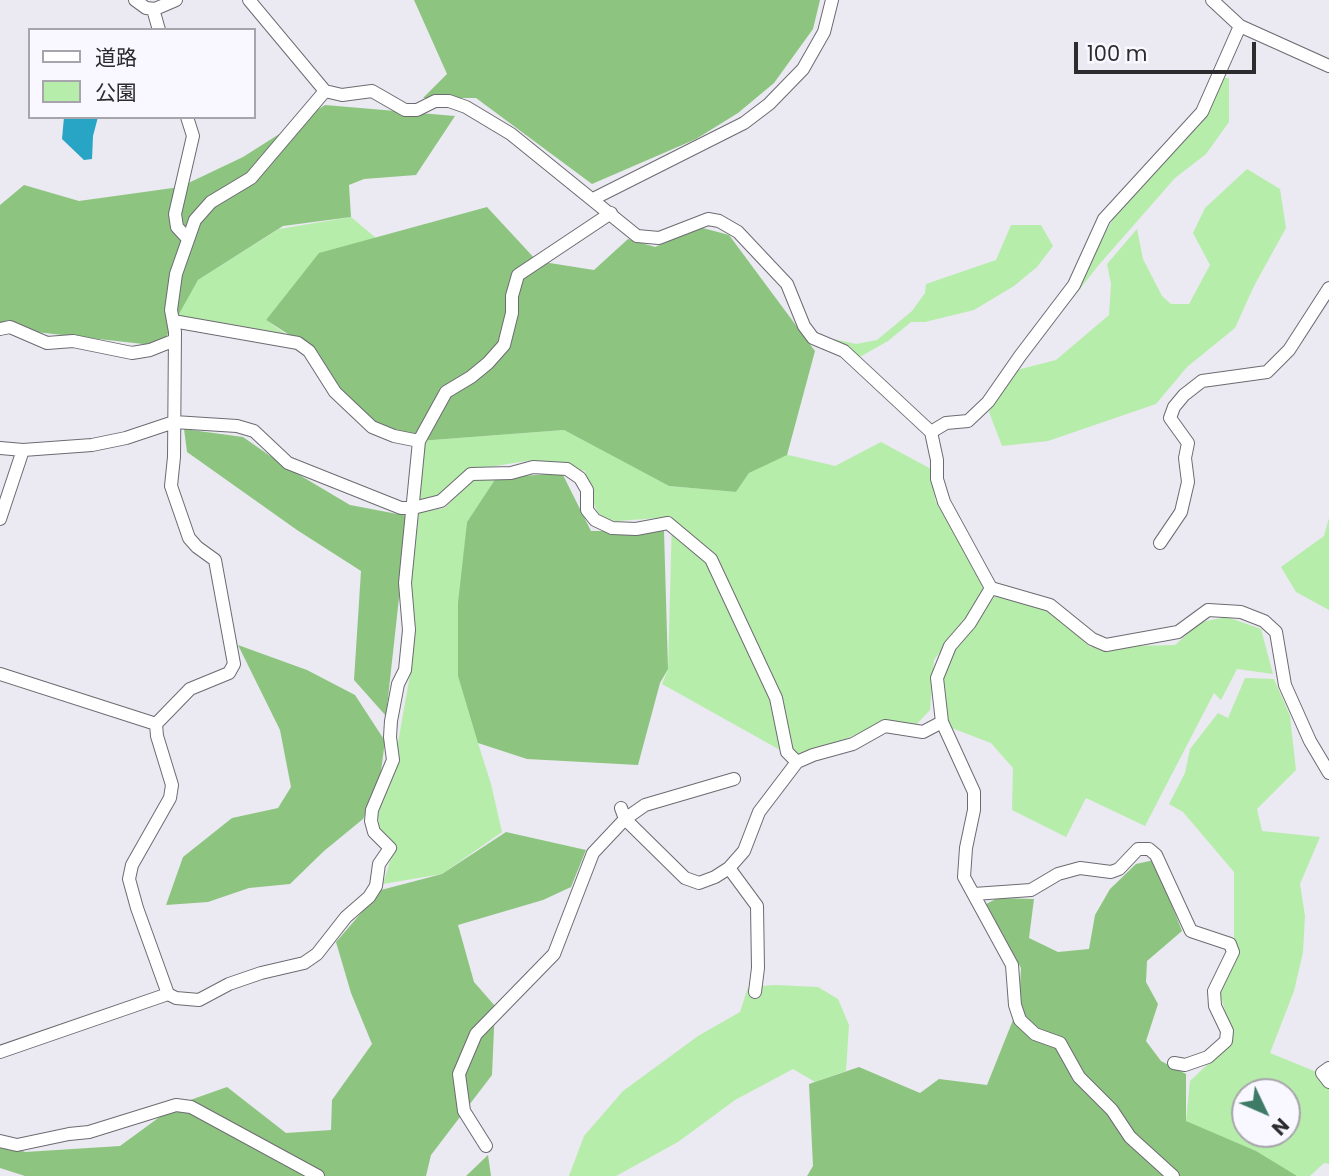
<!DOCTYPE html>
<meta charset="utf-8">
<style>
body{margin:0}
#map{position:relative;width:1329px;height:1176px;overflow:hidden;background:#ebe9f1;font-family:Poppins,"Noto Sans JP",sans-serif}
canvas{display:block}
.legend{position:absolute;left:28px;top:28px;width:228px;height:91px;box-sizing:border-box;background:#f9f7ff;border:2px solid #a7a5ab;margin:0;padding:9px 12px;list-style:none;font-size:21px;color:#2c2b2e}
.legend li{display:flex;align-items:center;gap:14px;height:35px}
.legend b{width:35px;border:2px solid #a7a5ab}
.north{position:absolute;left:1231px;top:1078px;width:70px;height:70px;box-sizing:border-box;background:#f9f7ff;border:2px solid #a7a5ab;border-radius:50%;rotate:134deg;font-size:19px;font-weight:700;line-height:28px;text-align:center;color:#2c2b2e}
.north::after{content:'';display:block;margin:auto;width:24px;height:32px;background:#3d7b67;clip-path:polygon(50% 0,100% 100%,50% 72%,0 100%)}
.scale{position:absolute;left:1074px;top:42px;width:182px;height:32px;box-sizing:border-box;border:4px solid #2c2b2e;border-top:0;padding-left:9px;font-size:21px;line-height:24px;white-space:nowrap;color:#2c2b2e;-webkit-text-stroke:5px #f9f7ff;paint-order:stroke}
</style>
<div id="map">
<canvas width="1329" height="1176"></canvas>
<ul class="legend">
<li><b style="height:9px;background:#fff"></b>道路</li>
<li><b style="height:19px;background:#b7edaa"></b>公園</li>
</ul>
<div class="north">N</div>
<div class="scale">100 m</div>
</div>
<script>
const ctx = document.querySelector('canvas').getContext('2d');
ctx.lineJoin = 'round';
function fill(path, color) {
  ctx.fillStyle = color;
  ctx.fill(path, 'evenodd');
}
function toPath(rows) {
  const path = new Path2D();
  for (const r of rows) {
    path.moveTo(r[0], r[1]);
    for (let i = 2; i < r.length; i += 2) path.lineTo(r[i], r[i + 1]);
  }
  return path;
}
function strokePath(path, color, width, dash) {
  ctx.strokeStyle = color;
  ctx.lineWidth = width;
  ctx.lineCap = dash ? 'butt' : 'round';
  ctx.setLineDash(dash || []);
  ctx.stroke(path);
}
fill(toPath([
 [1224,78,1229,78,1229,122,1206,154,1175,178,1097,267,1073,298,1071,297,1113,219,1197,127,1213,103],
 [1247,169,1280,189,1286,228,1254,286,1235,328,1187,367,1156,404,1048,441,1002,446,989,412,1013,371,1056,360,1109,315,1111,284,1107,264,1137,229,1143,259,1162,296,1171,304,1189,304,1210,265,1193,233,1205,208],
 [351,217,376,238,319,254,266,320,298,343,173,321,198,280,279,229],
 [1011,225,1041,225,1053,246,1037,267,1014,286,974,310,925,322,911,322,888,341,858,358,834,339,856,344,877,340,912,311,925,293,926,284,996,260],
 [564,430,669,486,736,492,749,473,784,454,835,466,881,442,933,470,935,500,988,589,934,660,930,710,916,725,879,724,798,760,662,684,668,669,672,517,604,522,595,507,585,471,533,460,470,470,439,498,420,500,419,441],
 [496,478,467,522,458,619,478,743,491,784,502,832,442,874,383,884,395,845,379,828,378,814,393,771,411,669,411,580,419,512,445,508,472,479],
 [1329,518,1329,610,1296,592,1281,567,1324,536],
 [995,596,1051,612,1090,647,1175,645,1201,622,1227,617,1261,629,1273,674,1237,669,1221,700,1214,693,1145,826,1086,798,1066,837,1012,810,1013,768,991,743,949,727,941,682,951,655],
 [1245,678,1274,679,1290,716,1296,770,1257,809,1262,831,1320,837,1300,884,1305,916,1303,952,1294,991,1270,1053,1324,1075,1329,1082,1329,1164,1324,1163,1310,1176,1297,1176,1186,1121,1190,1081,1229,1044,1233,1034,1218,989,1234,940,1234,872,1183,812,1169,804,1185,773,1190,749,1218,713,1228,718],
 [1245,1092,1287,1092,1287,1134,1245,1134],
 [776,985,818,987,838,999,849,1025,846,1071,815,1082,793,1069,735,1100,678,1142,616,1176,569,1176,584,1136,623,1091,698,1036,740,1012,748,987]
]), '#b7edaa');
fill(toPath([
 [414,0,820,0,813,29,774,83,738,113,696,139,592,184,476,98,423,98,447,74],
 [325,105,455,116,416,175,364,179,349,185,351,217,283,226,198,280,161,346,0,328,0,205,24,185,79,201,180,187,243,157],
 [487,207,537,261,594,270,628,239,655,247,699,227,729,235,815,351,787,455,749,473,736,492,669,486,564,430,419,441,359,415,299,341,266,320,319,253],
 [184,429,243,437,286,467,350,505,408,516,386,716,354,680,361,571,297,530,187,452],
 [562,473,591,531,664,531,668,669,660,683,638,765,527,759,478,743,458,676,458,603,467,522,496,478],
 [238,645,307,670,355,695,385,741,380,779,363,819,324,851,290,884,249,888,208,902,166,905,183,857,232,818,278,808,291,787,280,730],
 [506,832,586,850,571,887,543,900,458,925,474,982,495,1006,492,1075,431,1155,426,1176,25,1176,0,1168,0,1140,25,1152,120,1146,176,1105,227,1087,286,1133,331,1130,332,1100,372,1044,351,993,336,942,381,890,442,874],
 [1154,860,1182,931,1147,961,1146,982,1158,1004,1146,1041,1161,1061,1186,1074,1186,1121,1256,1151,1297,1176,807,1176,813,1166,809,1084,859,1067,920,1093,939,1079,987,1085,1019,1005,1021,968,986,904,998,898,1034,899,1029,938,1058,952,1089,949,1095,915,1110,889,1136,864],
 [488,1155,491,1176,466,1176]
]), '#8dc580');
fill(toPath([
 [64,117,98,117,93,136,92,159,84,160,62,139]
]), '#28a4c4');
const minor = toPath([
 [135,0,146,8,155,9,176,0],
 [249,0,325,91,342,95,372,91,405,110,417,110,435,101,449,101,466,107,511,134,637,236,659,238,708,219,719,221,738,232,787,284,804,326,813,338,844,351,931,432,937,460,937,479,944,502,991,588,970,623,950,646,937,678,942,722,974,792,974,810,966,848,964,877,1012,965,1015,1005,1020,1020,1035,1034,1060,1043,1079,1077,1112,1110,1130,1137,1173,1176],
 [1212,0,1240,26,1329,66],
 [153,9,159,30],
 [187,117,193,136,175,214,177,227,188,239],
 [593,199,744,123,769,104,803,69,824,32,832,0],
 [173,321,298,343,309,351,335,392,372,427,394,436,419,441],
 [0,329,10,327,47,343,73,341,132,353,150,350,175,340],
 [931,432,946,423,968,421,988,402,1020,356,1074,285,1104,219,1202,112,1240,26],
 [0,448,23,450,92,445,126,438,174,422,237,426,254,431,288,463,401,508,413,508,441,501,471,474,511,473,533,467,567,469,580,478,587,490,587,510,595,520,612,528,636,529,668,523,711,559,776,698,787,752,797,762],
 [0,519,23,450],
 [1160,543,1181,512,1188,482,1185,458,1188,443,1170,418,1174,407,1184,395,1202,381,1267,372,1289,350,1329,288],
 [991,588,1050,605,1092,639,1106,645,1178,632,1208,610,1241,612,1264,621,1276,632,1285,685,1310,741,1329,773],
 [0,674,156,724],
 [621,808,625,819,685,878,699,883,715,877,729,868,744,851,759,812,797,762,813,755,853,744,885,726,923,732,942,722],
 [729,868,757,906,758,968,755,992],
 [974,894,1031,890,1058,874,1080,868,1111,872,1119,869,1138,849,1149,849,1156,855,1191,931,1230,944,1233,952,1214,991,1215,1006,1227,1031,1226,1041,1208,1057,1185,1065,1174,1063],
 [168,994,137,908,129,879,132,865,170,798,172,785,157,736,156,724,190,689,229,673,234,664,215,560,197,547,189,538,171,486,174,457,175,332,171,310,176,274,195,220,211,202,251,178,325,91],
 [0,1052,168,994,176,998,199,1000,229,984,261,973,304,963,317,954,346,917,369,897,376,886,379,864,390,848,374,832,371,821,372,810,393,760,390,737,391,721,398,684,405,670,409,630,405,583,419,441,446,392,471,377,488,363,504,345,512,313,512,296,518,275,611,213],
 [1329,1068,1322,1073,1329,1082],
 [0,1141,17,1145,69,1134,89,1132,176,1105,191,1107,318,1176],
 [486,1146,464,1111,459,1074,476,1034,554,954,593,853,625,819,645,805,734,779]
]);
strokePath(minor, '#6d6b72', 14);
strokePath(minor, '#fff', 12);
</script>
